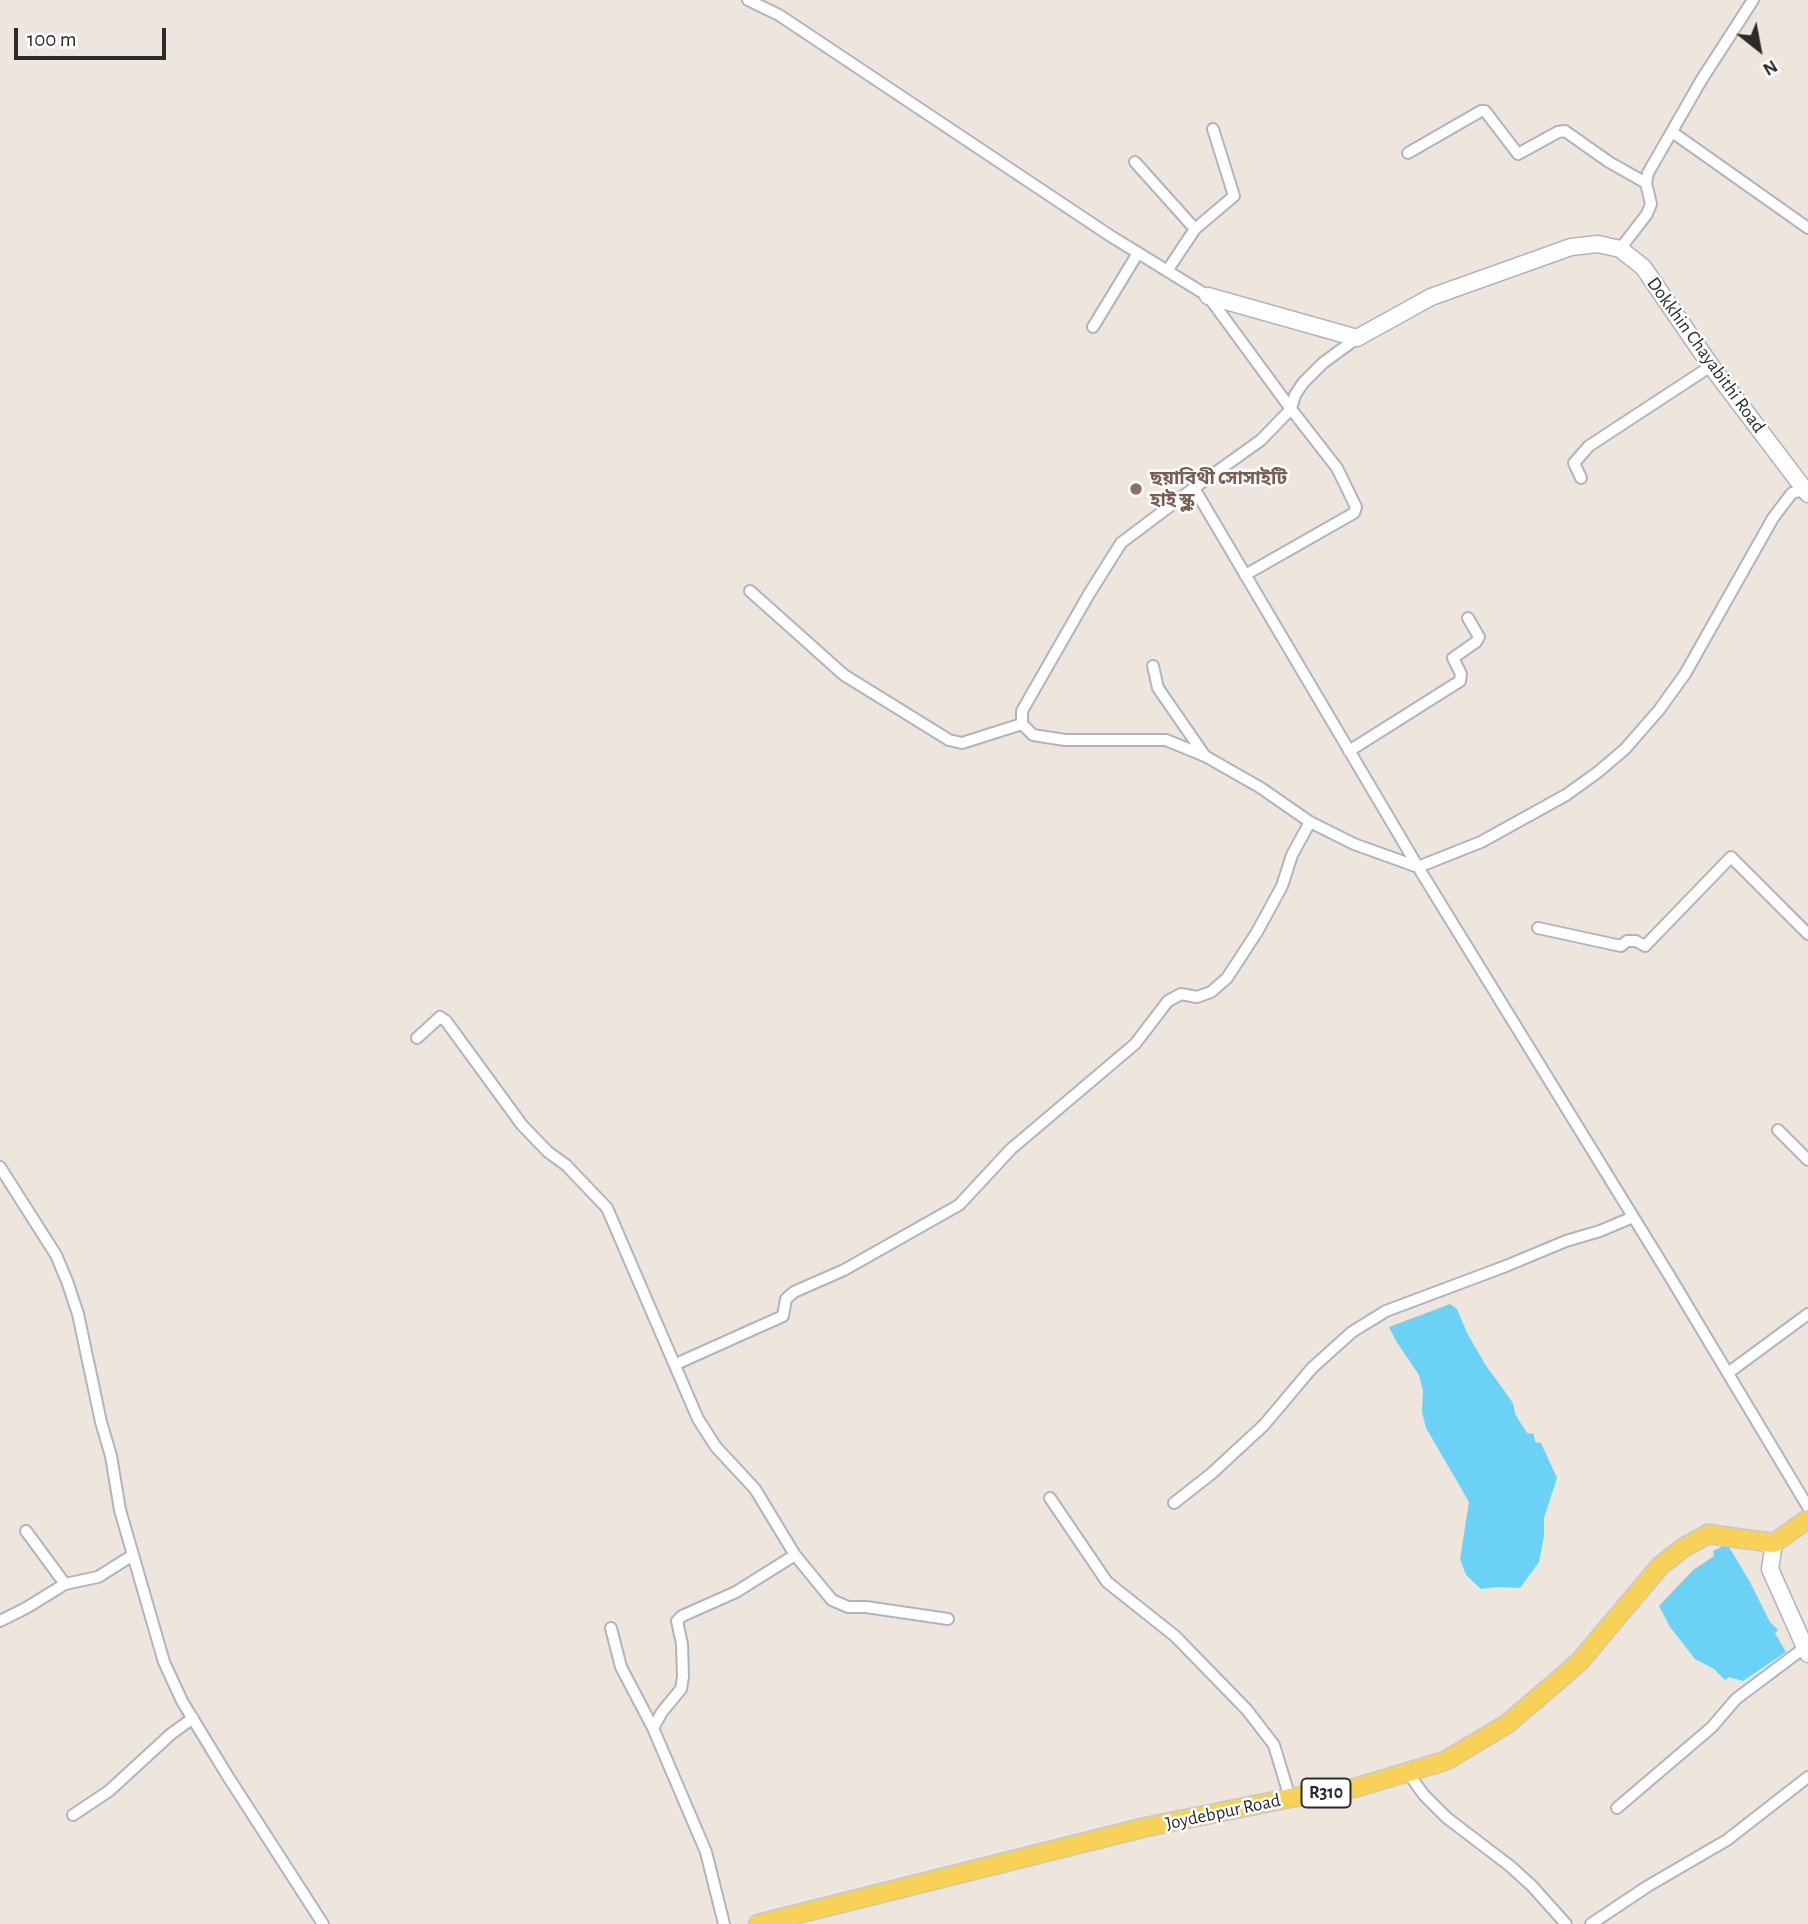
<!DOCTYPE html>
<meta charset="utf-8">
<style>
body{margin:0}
#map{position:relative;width:1808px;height:1924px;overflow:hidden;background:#eee6dd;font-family:"Alegreya Sans",sans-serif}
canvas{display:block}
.north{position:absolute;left:1724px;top:14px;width:70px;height:70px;-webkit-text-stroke:5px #fff;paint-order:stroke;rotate:149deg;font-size:19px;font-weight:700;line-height:28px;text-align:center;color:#2b2b2b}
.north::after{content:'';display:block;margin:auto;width:24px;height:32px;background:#2b2b2b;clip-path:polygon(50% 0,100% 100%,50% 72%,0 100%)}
.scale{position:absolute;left:14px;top:28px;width:152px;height:32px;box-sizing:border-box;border:4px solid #2b2b2b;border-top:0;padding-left:9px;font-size:21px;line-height:24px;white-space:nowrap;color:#2b2b2b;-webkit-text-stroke:5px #fff;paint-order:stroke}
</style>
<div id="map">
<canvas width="1808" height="1924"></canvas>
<div class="north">N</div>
<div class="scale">100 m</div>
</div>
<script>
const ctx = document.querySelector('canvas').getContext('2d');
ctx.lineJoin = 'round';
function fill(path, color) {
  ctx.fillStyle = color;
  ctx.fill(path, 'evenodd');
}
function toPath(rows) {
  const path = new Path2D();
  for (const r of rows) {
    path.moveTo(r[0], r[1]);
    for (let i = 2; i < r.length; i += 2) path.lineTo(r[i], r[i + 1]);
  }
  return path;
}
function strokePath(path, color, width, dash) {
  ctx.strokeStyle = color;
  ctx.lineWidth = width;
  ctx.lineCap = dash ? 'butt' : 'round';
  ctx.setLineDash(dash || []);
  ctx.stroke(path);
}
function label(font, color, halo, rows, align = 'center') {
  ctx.font = font + ' "Alegreya Sans","Noto Sans Bengali",sans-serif';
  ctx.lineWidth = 5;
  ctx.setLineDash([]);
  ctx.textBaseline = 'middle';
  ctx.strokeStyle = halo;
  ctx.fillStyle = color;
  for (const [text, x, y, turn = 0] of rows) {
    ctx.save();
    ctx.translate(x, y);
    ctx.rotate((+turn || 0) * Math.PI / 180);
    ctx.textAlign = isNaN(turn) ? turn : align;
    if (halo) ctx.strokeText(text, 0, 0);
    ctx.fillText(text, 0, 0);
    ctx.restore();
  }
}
fill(toPath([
 [1450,1304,1457,1309,1467,1333,1485,1364,1513,1403,1515,1414,1527,1433,1534,1434,1535,1442,1541,1443,1557,1478,1544,1518,1544,1536,1539,1562,1520,1588,1496,1587,1481,1589,1466,1575,1460,1559,1469,1502,1426,1428,1422,1412,1423,1391,1419,1375,1396,1341,1389,1327],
 [1723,1546,1729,1547,1750,1582,1770,1622,1778,1630,1775,1633,1786,1652,1743,1681,1729,1677,1725,1680,1714,1669,1695,1659,1670,1627,1659,1606,1693,1570,1714,1556,1713,1551]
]), '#6bd2f5');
const street = toPath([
 [748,0,779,15,1109,235,1208,296,1291,409,1261,440,1194,488,1418,867,1669,1275,1808,1507],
 [1672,132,1808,228],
 [1408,153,1481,111,1485,111,1518,154,1558,132,1565,131,1609,162,1646,183],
 [1135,162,1195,229],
 [1620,249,1647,214,1651,204,1646,183,1648,173,1702,79,1753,0],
 [1167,271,1195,229,1234,196,1213,129],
 [1093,327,1138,253],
 [1581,478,1574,463,1589,446,1711,366],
 [1194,488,1121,543,1089,594,1022,711,1022,724,1033,735,1065,740,1166,740,1205,756,1261,788,1310,822,1354,844,1418,867,1481,842,1566,795,1598,772,1625,749,1659,710,1685,674,1773,518,1792,493,1804,490],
 [1245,575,1354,513,1356,507,1337,468,1291,409,1295,395,1303,383,1323,363,1357,338],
 [750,591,844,675,949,740,962,743,1022,724],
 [1153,666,1158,688,1205,756],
 [1349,751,1460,681,1461,674,1453,658,1476,642,1479,637,1468,618],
 [1538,928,1621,946,1627,941,1636,941,1645,946,1731,857,1808,934],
 [417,1038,440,1017,446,1021,522,1125,548,1152,566,1165,607,1208,698,1419,716,1447,755,1489,795,1555,832,1600,848,1607,866,1607,948,1619],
 [1778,1130,1808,1160],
 [0,1167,56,1255,67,1281,78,1314,101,1422,111,1456,120,1510,164,1662,182,1701,227,1775,323,1924],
 [676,1364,783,1316,786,1299,794,1292,844,1270,959,1205,1011,1149,1135,1044,1168,1001,1181,994,1197,997,1211,992,1227,978,1257,932,1282,886,1292,855,1310,822],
 [1728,1373,1808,1314],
 [1050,1498,1107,1582,1175,1636,1247,1710,1274,1745,1290,1798],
 [1174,1503,1211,1474,1264,1425,1312,1368,1352,1332,1386,1311,1506,1266,1566,1241,1600,1231,1633,1217],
 [26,1531,65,1584],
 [0,1621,26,1608,65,1584,98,1577,133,1555],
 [611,1628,621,1667,653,1728,706,1852,724,1924],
 [653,1728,662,1712,681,1689,683,1677,682,1644,677,1621,682,1616,736,1592,795,1555],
 [1408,1773,1424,1795,1447,1818,1510,1866,1532,1886,1566,1924],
 [1617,1808,1712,1727,1736,1699,1804,1648],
 [73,1815,109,1791,171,1734,193,1718],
 [1591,1924,1648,1886,1727,1840,1808,1777]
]);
const secondary = toPath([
 [1208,296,1357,338,1431,297,1571,247,1598,244,1620,249,1643,267,1711,366,1808,494],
 [1774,1543,1770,1569,1808,1654]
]);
const primary = toPath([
 [758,1924,1146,1827,1290,1798,1354,1788,1445,1761,1507,1724,1562,1677,1580,1661,1660,1566,1683,1548,1708,1534,1774,1543,1808,1519]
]);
strokePath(street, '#b1b4c0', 14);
strokePath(secondary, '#b1b4c0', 19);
strokePath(primary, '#c8c8c8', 21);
strokePath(street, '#fff', 10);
strokePath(secondary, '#fff', 16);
strokePath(primary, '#f8d158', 18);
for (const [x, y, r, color] of [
 [1136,489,7,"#8d6e63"]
]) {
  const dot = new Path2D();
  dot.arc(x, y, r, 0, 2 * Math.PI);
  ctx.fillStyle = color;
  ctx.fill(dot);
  strokePath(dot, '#fff', 2.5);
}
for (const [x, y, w] of [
 [1326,1793,49]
]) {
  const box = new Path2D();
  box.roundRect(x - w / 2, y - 14.5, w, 29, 5);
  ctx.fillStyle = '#fff';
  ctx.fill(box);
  strokePath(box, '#2b2b2b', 2);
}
label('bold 18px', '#2b2b2b', null, [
 ["R310",1326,1793]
]);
label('19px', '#2b2b2b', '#fff', [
 ["Dokkhin Chayabithi Road",1706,355,54],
 ["Joydebpur Road",1223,1812,-12]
]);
label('bold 19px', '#785e54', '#fff', [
 ["ছয়াবিথী সোসাইটি",1150,478],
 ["হাই স্কুল",1150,500]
], 'left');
</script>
